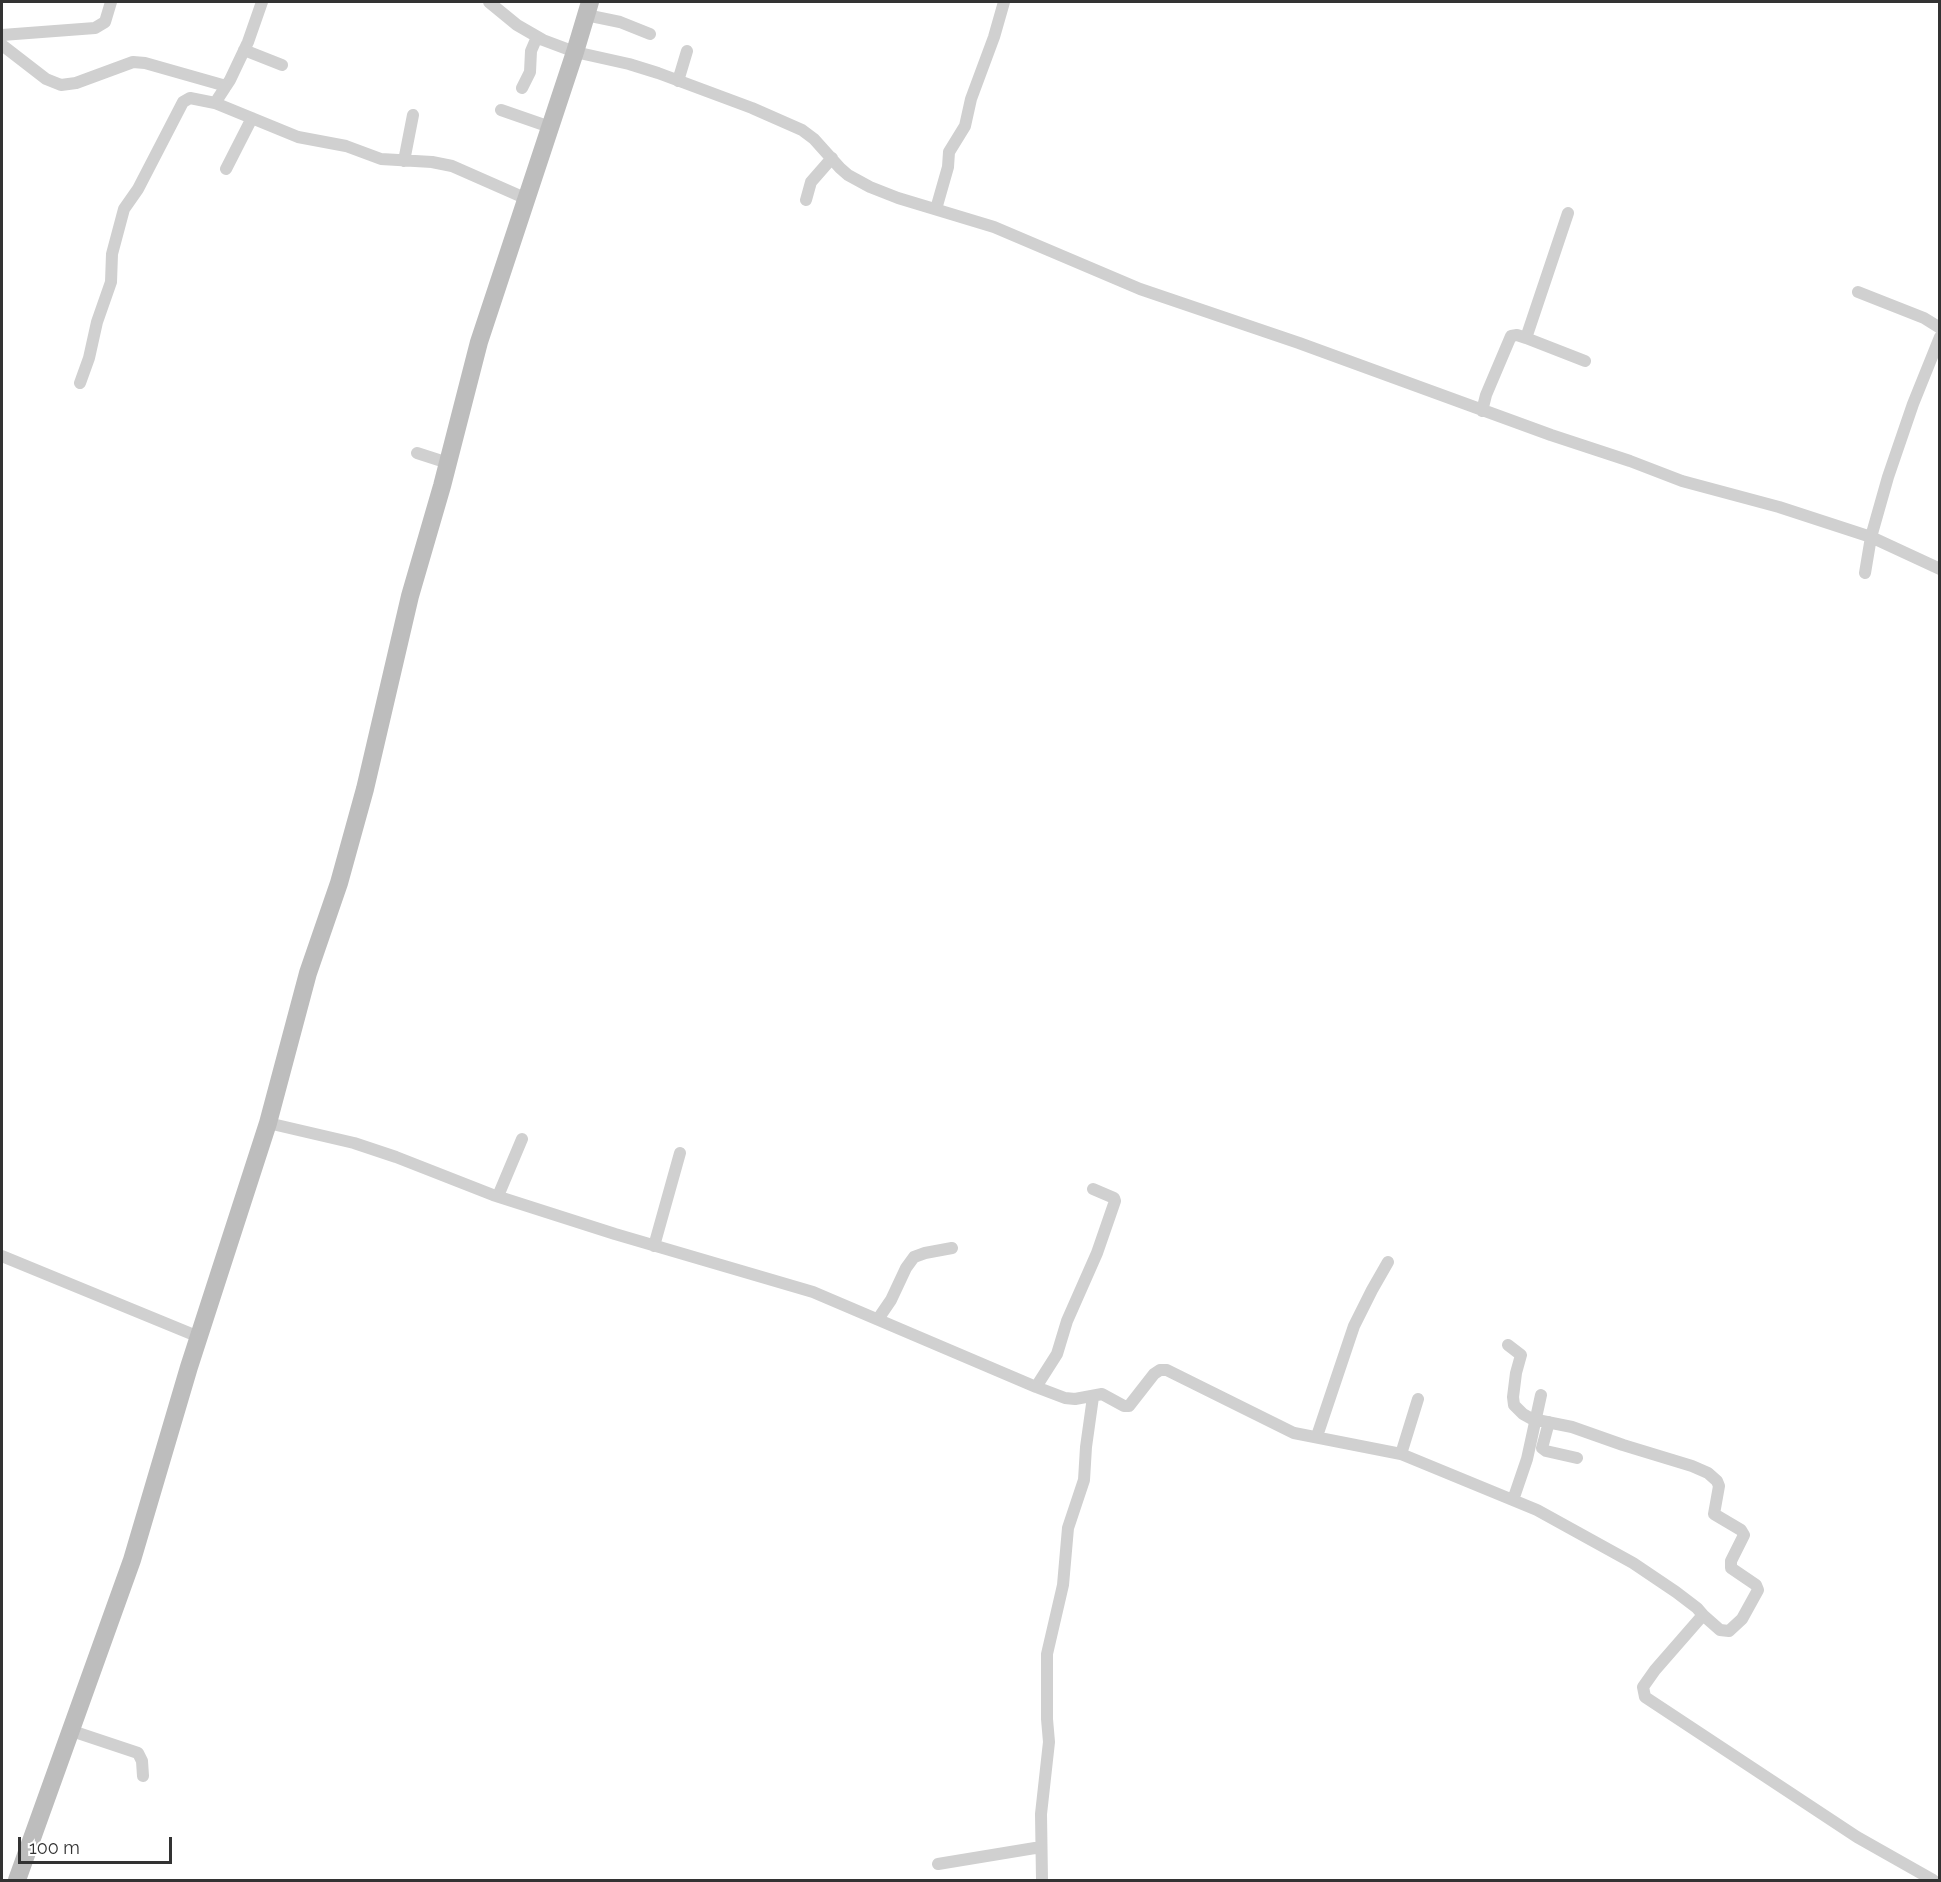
<!DOCTYPE html>
<style>
body{margin:0}
#map{position:relative;width:1941px;height:1882px;overflow:hidden;background:#fff;font-family:Raleway,sans-serif}
canvas{display:block}
.frame{position:absolute;inset:0;border:3px solid #333;pointer-events:none}
.scale{position:absolute;left:18px;top:1837px;width:154px;height:27px;box-sizing:border-box;border:3px solid #333;border-top:0;padding-left:8px;font-size:18px;line-height:21px;white-space:nowrap;color:#333;-webkit-text-stroke:4px #fff;paint-order:stroke}
</style>
<div id="map">
<canvas width="1941" height="1882"></canvas>
<div class="frame"></div>
<div class="scale">100 m</div>
</div>
<script>
const ctx = document.querySelector('canvas').getContext('2d');
ctx.lineJoin = 'round';
function toPath(rows) {
  const path = new Path2D();
  for (const r of rows) {
    path.moveTo(r[0], r[1]);
    for (let i = 2; i < r.length; i += 2) path.lineTo(r[i], r[i + 1]);
  }
  return path;
}
function strokePath(path, color, width, dash) {
  ctx.strokeStyle = color;
  ctx.lineWidth = width;
  ctx.lineCap = dash ? 'butt' : 'round';
  ctx.setLineDash(dash || []);
  ctx.stroke(path);
}
strokePath(toPath([
 [489,2,517,25,543,40,575,52,629,64,658,73,752,108,802,130,814,139,840,168,848,175,870,187,898,198,994,227,1140,289,1299,343,1551,435,1630,461,1682,481,1779,507,1871,537,1940,569],
 [586,15,620,22,650,34],
 [2,35,95,28,105,22,111,2],
 [2,45,46,79,61,85,76,83,133,62,145,63,226,86],
 [244,50,282,65],
 [678,81,687,51],
 [522,88,530,72,531,51,537,37],
 [215,103,298,137,346,146,381,159,432,162,452,166,527,199],
 [501,110,550,127],
 [404,161,413,115],
 [226,169,252,118],
 [806,200,811,182,832,158],
 [936,209,948,167,949,152,965,126,971,99,994,37,1004,2],
 [1858,292,1924,318,1940,328],
 [1526,338,1585,361],
 [80,383,89,358,97,322,111,282,112,254,124,209,138,189,183,102,190,98,215,103,230,80,248,42,262,2],
 [1482,411,1486,395,1511,336,1517,335,1526,338,1568,213],
 [417,453,448,463],
 [1865,573,1871,537,1888,477,1913,404,1940,337],
 [268,1123,354,1143,396,1157,493,1195,615,1234,813,1292,1036,1387,1065,1398,1075,1399,1102,1394,1124,1406,1129,1406,1154,1374,1160,1370,1167,1370,1294,1433,1401,1454,1537,1510,1633,1563,1676,1592,1697,1608,1703,1615,1655,1670,1643,1687,1645,1697,1857,1837,1933,1880],
 [498,1196,522,1139],
 [654,1246,680,1153],
 [2,1256,199,1337],
 [878,1319,891,1300,906,1268,914,1257,925,1253,952,1248],
 [1508,1345,1521,1355,1516,1373,1513,1397,1514,1405,1523,1414,1532,1419,1572,1427,1623,1445,1692,1466,1708,1473,1717,1481,1719,1486,1714,1514,1741,1530,1744,1535,1731,1561,1731,1568,1756,1585,1758,1590,1742,1619,1729,1631,1720,1630,1703,1615],
 [1036,1387,1057,1354,1067,1321,1097,1253,1115,1201,1114,1198,1093,1189],
 [1549,1422,1542,1448,1546,1451,1577,1458],
 [1317,1436,1354,1326,1372,1290,1388,1262],
 [1401,1454,1418,1399],
 [1513,1500,1527,1459,1541,1395],
 [72,1731,138,1753,142,1761,143,1776],
 [938,1864,1041,1847],
 [1042,1880,1041,1814,1049,1742,1047,1719,1047,1654,1063,1585,1068,1528,1084,1480,1086,1447,1093,1397]
]), '#d0d0d0', 12);
strokePath(toPath([
 [17,1880,132,1560,189,1367,268,1123,308,973,339,883,365,789,410,596,442,486,479,342,575,52,590,2]
]), '#bdbdbd', 18);
</script>
